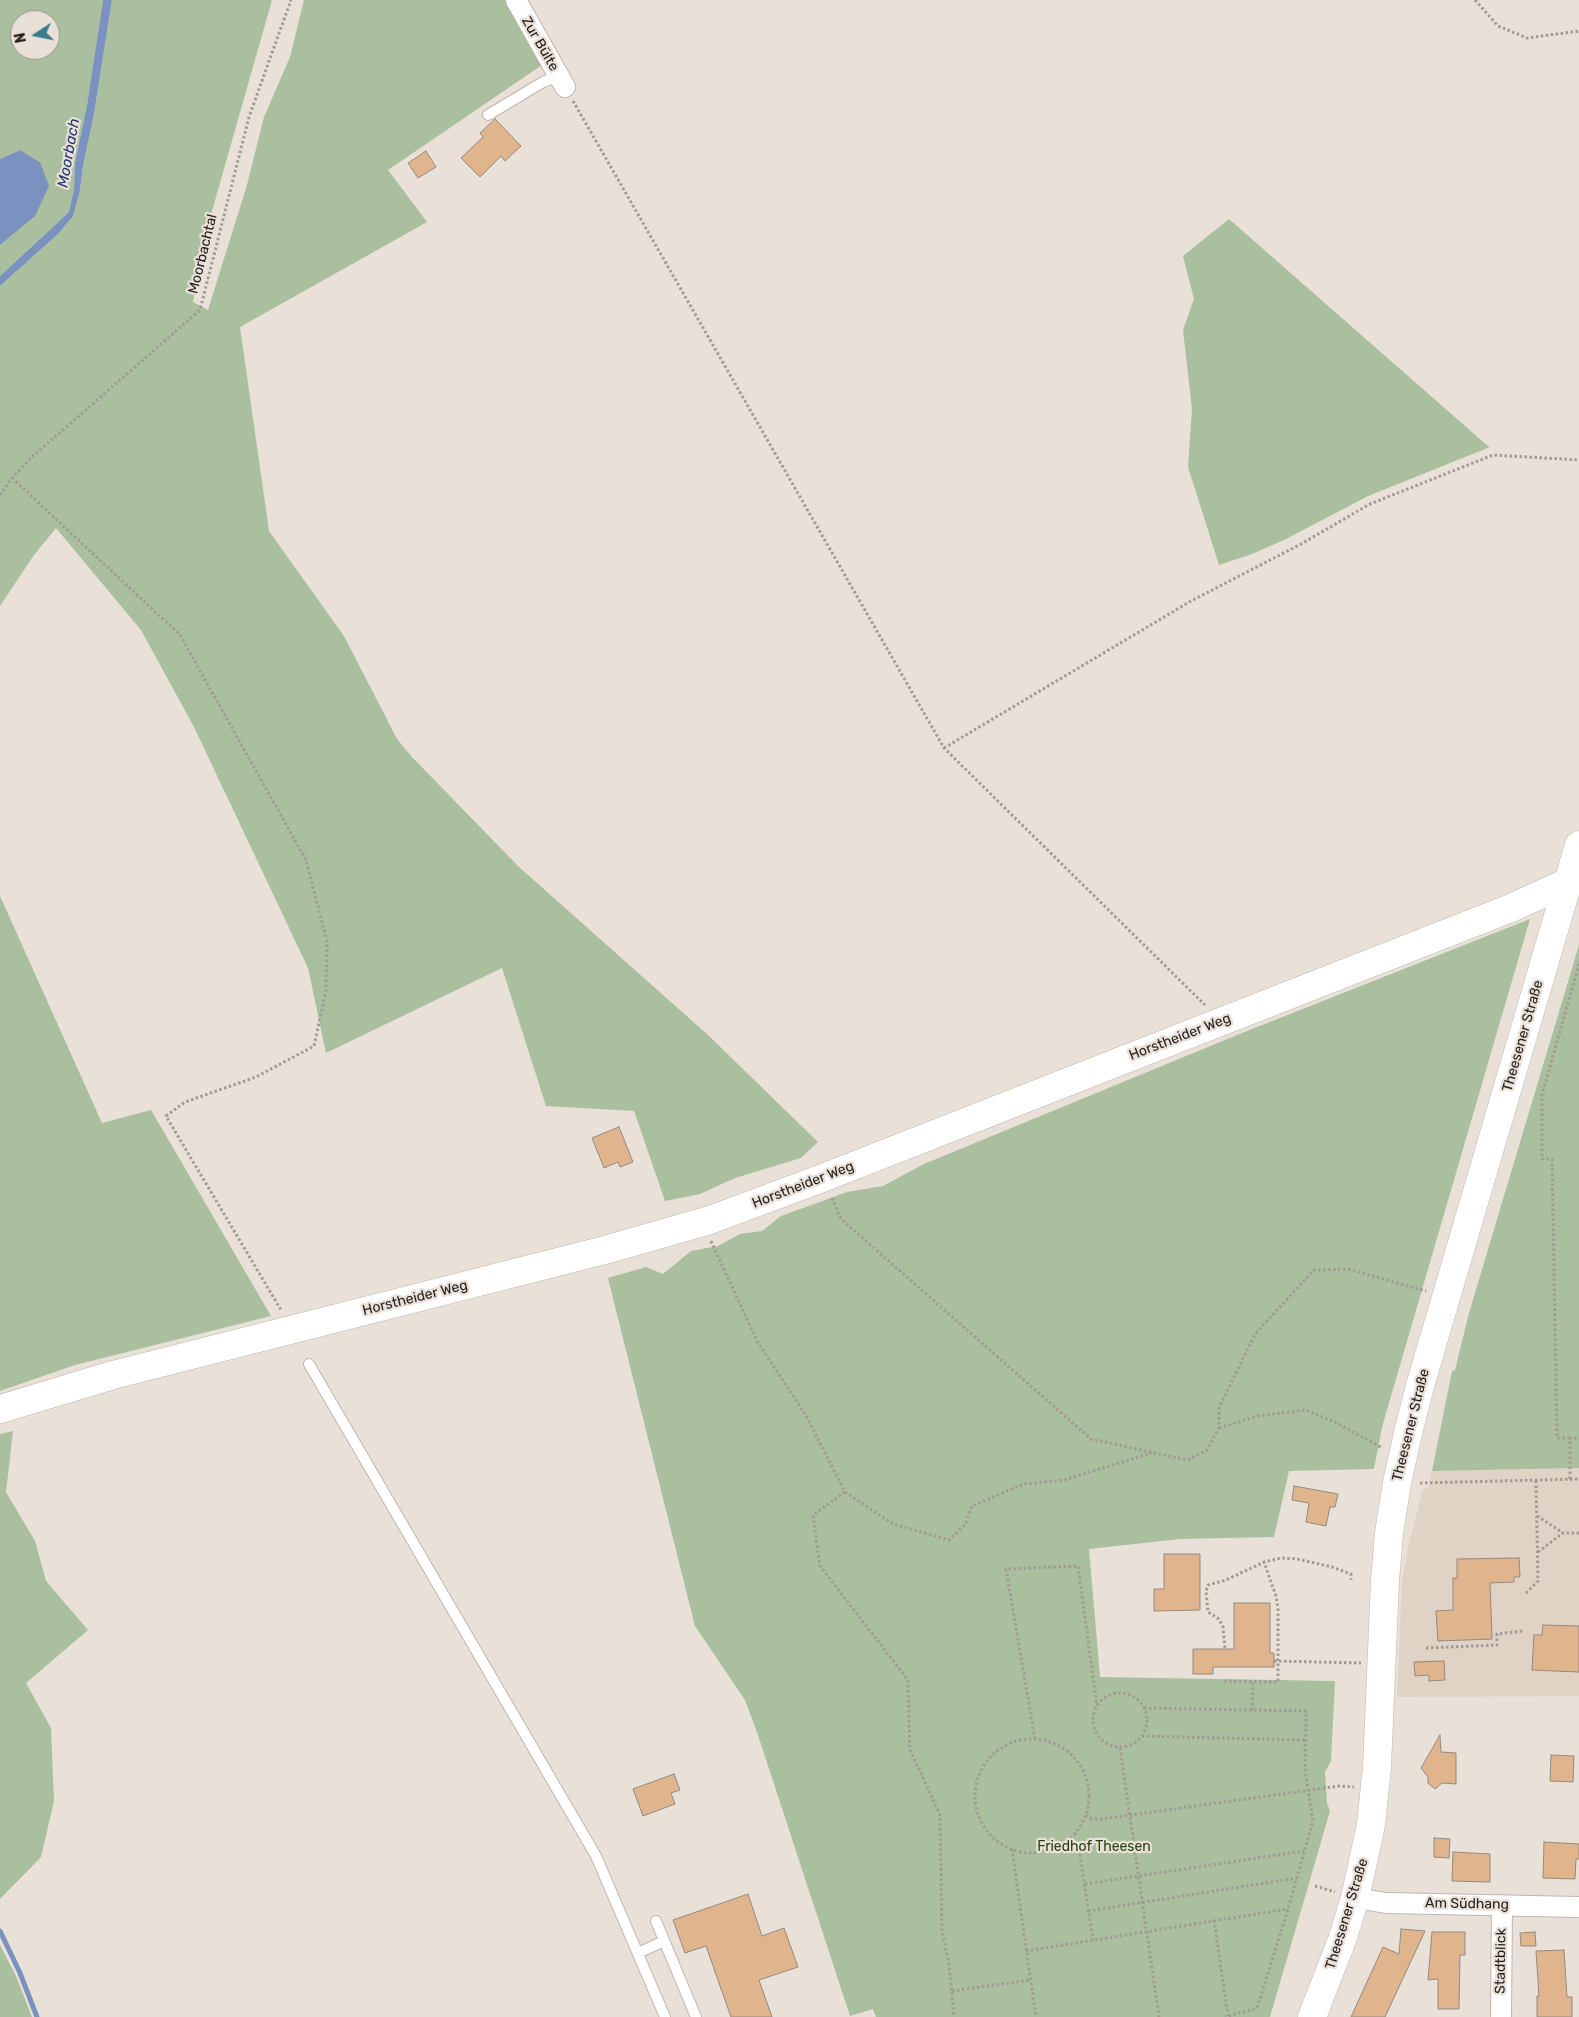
<!DOCTYPE html>
<meta charset="utf-8">
<style>
body{margin:0}
#map{position:relative;width:1579px;height:2017px;overflow:hidden;background:#e9e0d8;font-family:Rubik,sans-serif}
canvas{display:block}
.north{position:absolute;left:10px;top:10px;width:50px;height:50px;box-sizing:border-box;background:#e9e0d8;border:1px solid #9b948e;border-radius:50%;rotate:259deg;font-size:14px;font-weight:700;line-height:20px;text-align:center;color:#25211f}
.north::after{content:'';display:block;margin:auto;width:18px;height:22px;background:#387b8c;clip-path:polygon(50% 0,100% 100%,50% 72%,0 100%)}
</style>
<div id="map">
<canvas width="1579" height="2017"></canvas>
<div class="north">N</div>
</div>
<script>
const ctx = document.querySelector('canvas').getContext('2d');
ctx.lineJoin = 'round';
function fill(path, color) {
  ctx.fillStyle = color;
  ctx.fill(path, 'evenodd');
}
function toPath(rows) {
  const path = new Path2D();
  for (const r of rows) {
    if (r.length === 3) {
      path.moveTo(r[0] + r[2], r[1]);
      path.arc(r[0], r[1], r[2], 0, 2 * Math.PI);
      continue;
    }
    path.moveTo(r[0], r[1]);
    for (let i = 2; i < r.length; i += 2) path.lineTo(r[i], r[i + 1]);
  }
  return path;
}
function strokePath(path, color, width, dash) {
  ctx.strokeStyle = color;
  ctx.lineWidth = width;
  ctx.lineCap = dash ? 'butt' : 'round';
  ctx.setLineDash(dash || []);
  ctx.stroke(path);
}
function label(font, color, halo, rows, align = 'center') {
  ctx.font = font + ' Rubik,sans-serif';
  ctx.lineWidth = 4.5;
  ctx.setLineDash([]);
  ctx.textBaseline = 'middle';
  ctx.strokeStyle = halo;
  ctx.fillStyle = color;
  for (const [text, x, y, turn = 0] of rows) {
    ctx.save();
    ctx.translate(x, y);
    ctx.rotate((+turn || 0) * Math.PI / 180);
    ctx.textAlign = isNaN(turn) ? turn : align;
    if (halo) ctx.strokeText(text, 0, 0);
    ctx.fillText(text, 0, 0);
    ctx.restore();
  }
}
fill(toPath([
 [1579,1468,1579,1696,1397,1697,1402,1580,1409,1544,1423,1490,1428,1488,1432,1471]
]), '#e1d2c6');
fill(toPath([
 [0,0,103,0,87,105,75,163,74,189,69,212,0,276,0,245,11,235,40,162,20,150,0,159],
 [20,20,50,20,50,50,20,50],
 [112,0,272,0,206,232,193,302,208,310,247,185,264,117,290,57,304,0,506,0,542,65,388,170,427,222,240,327,269,531,344,636,397,739,412,757,519,867,708,1035,818,1142,801,1158,735,1178,700,1194,665,1201,634,1111,546,1106,502,968,326,1053,308,968,194,727,141,630,56,528,34,555,0,606,0,286,57,235,80,190,83,166,94,114],
 [1229,219,1489,447,1490,447,1368,496,1286,539,1252,554,1219,565,1188,467,1192,409,1183,330,1194,299,1183,256],
 [0,896,102,1123,151,1110,271,1316,75,1365,0,1391],
 [1530,919,1382,1427,1374,1469,1289,1471,1274,1537,1180,1539,1089,1549,1100,1677,1335,1681,1331,1761,1325,1772,1327,1803,1330,1811,1270,2017,876,2017,873,2009,850,2016,758,1735,745,1700,695,1626,608,1278,646,1267,663,1274,691,1251,718,1246,740,1234,762,1231,781,1216,847,1192,883,1186,924,1164,1242,1033],
 [1579,945,1579,1468,1432,1471,1452,1371,1455,1370,1469,1313],
 [13,1431,6,1492,35,1541,46,1581,88,1630,26,1683,51,1728,54,1801,41,1857,0,1899,0,1434],
 [0,1945,16,1976,32,2017,0,2017]
]), '#a9bf9d');
fill(toPath([
 [103,0,112,0,94,114,83,166,80,190,73,216,57,235,0,286,0,276,69,212,74,189,75,163,87,105],
 [20,150,40,162,49,186,35,216,0,245,0,159]
]), '#7b91bf');
strokePath(toPath([
 [0,1931,20,1973,37,2017]
]), '#7b91bf', 5);
const building = toPath([
 [495,119,521,146,505,161,501,156,480,177,461,158,483,137,480,133,495,119],
 [426,151,436,167,418,178,408,163,426,151],
 [619,1127,633,1162,620,1167,618,1162,604,1168,592,1138,619,1127],
 [1294,1486,1338,1494,1335,1507,1330,1507,1326,1526,1306,1522,1309,1503,1292,1500,1294,1486],
 [1164,1554,1200,1554,1200,1610,1154,1611,1154,1589,1164,1589,1164,1554],
 [1519,1558,1520,1577,1514,1577,1514,1582,1490,1583,1492,1639,1438,1641,1436,1611,1453,1610,1453,1578,1457,1578,1457,1559,1519,1558],
 [1234,1603,1270,1603,1270,1653,1274,1653,1274,1667,1213,1667,1213,1674,1193,1674,1193,1649,1234,1649,1234,1603],
 [1543,1625,1579,1626,1579,1672,1532,1670,1534,1635,1542,1635,1543,1625],
 [1444,1661,1445,1680,1429,1681,1429,1675,1415,1676,1414,1662,1444,1661],
 [1440,1735,1441,1752,1456,1753,1456,1784,1442,1783,1435,1789,1428,1783,1428,1777,1421,1768,1440,1735],
 [1551,1755,1574,1756,1573,1782,1550,1781,1551,1755],
 [674,1774,680,1790,671,1793,675,1804,643,1816,633,1789,674,1774],
 [1434,1838,1450,1839,1449,1858,1434,1857,1434,1838],
 [1544,1842,1579,1844,1579,1859,1576,1859,1575,1879,1543,1878,1544,1842],
 [1453,1852,1490,1854,1490,1882,1452,1881,1453,1852],
 [748,1894,762,1936,784,1928,798,1967,759,1980,772,2017,731,2017,706,1946,685,1953,673,1920,748,1894],
 [1401,1929,1425,1931,1385,2017,1351,2017,1383,1947,1399,1954,1401,1929],
 [1432,1932,1465,1932,1465,1955,1460,1955,1459,2009,1438,2009,1438,1979,1428,1980,1432,1932],
 [1535,1932,1536,1946,1521,1946,1520,1933,1535,1932],
 [1564,1950,1567,1997,1572,1997,1572,2017,1537,2017,1537,1996,1539,1996,1536,1951,1564,1950]
]);
fill(building, '#e0b48d');
strokePath(building, '#928a83', 1);
const lane = toPath([
 [488,115,543,82,558,76],
 [309,1364,596,1856,665,2017],
 [656,1921,696,2017],
 [638,1953,664,1941]
]);
const street = toPath([
 [516,0,565,87],
 [1355,1898,1386,1903,1579,1907],
 [1501,2017,1502,1905]
]);
const secondary = toPath([
 [0,1409,113,1375,605,1250,710,1220,820,1179,1511,908,1579,877],
 [1312,2017,1342,1940,1355,1898,1371,1825,1377,1767,1385,1581,1389,1533,1397,1483,1408,1433,1420,1386,1579,845]
]);
strokePath(lane, '#bfb6af', 12);
strokePath(street, '#bfb6af', 22);
strokePath(secondary, '#bfb6af', 29);
strokePath(toPath([
 [1475,0,1498,26,1527,38,1579,31],
 [573,101,944,748,1205,1005],
 [12,478,180,635,306,860,327,941,326,991,314,1046,256,1077,185,1102,166,1116,281,1310],
 [0,495,12,478,32,457,200,310,249,117,291,0],
 [944,748,1191,601,1301,544,1370,504,1493,455,1579,460],
 [832,1198,841,1219,1091,1439,1187,1460,1206,1451,1219,1428,1219,1408,1255,1334,1314,1270,1348,1269,1426,1291],
 [711,1241,757,1341,805,1414,845,1492,813,1515,820,1566,908,1680,910,1750,940,1815,942,1931,949,1963,954,2017],
 [1219,1428,1258,1416,1305,1410,1335,1422,1382,1448],
 [1570,1438,1557,1438,1552,1159,1542,1159,1542,1095,1579,964],
 [1570,1479,1570,1438,1579,1438],
 [1420,1483,1579,1479],
 [845,1492,893,1524,949,1540,965,1525,972,1506,1024,1484,1064,1480,1152,1453],
 [1537,1516,1563,1533],
 [1538,1552,1563,1533,1579,1533],
 [1526,1593,1538,1581,1536,1480],
 [1225,1648,1223,1627,1219,1619,1208,1612,1206,1591,1208,1585,1226,1580,1264,1562,1281,1558,1297,1559,1332,1567,1351,1574,1351,1580],
 [1426,1648,1497,1645,1497,1634,1523,1631],
 [1274,1661,1361,1663],
 [1224,1681,1278,1682,1278,1608,1276,1596,1264,1562],
 [1120,1720,27],
 [1144,1708,1306,1711,1305,1770,1313,1821,1288,1909,1257,2008,1225,2017],
 [1252,1710,1253,1682],
 [1142,1736,1305,1740],
 [1035,1739,1006,1569,1078,1566,1097,1706],
 [1032,1796,57],
 [1120,1748,1159,2017],
 [1086,1815,1092,1819,1102,1819,1339,1786,1354,1787],
 [1069,1838,1076,1845,1080,1856,1093,1940],
 [1012,1849,1036,2017],
 [1085,1884,1304,1851],
 [1315,1886,1335,1892],
 [1088,1911,1297,1878],
 [1214,1920,1228,2016],
 [1026,1951,1288,1909],
 [952,1991,1030,1980]
]), '#a29b95', 3, [2.5, 2.5]);
strokePath(lane, '#fff', 10);
strokePath(street, '#fff', 20);
strokePath(secondary, '#fff', 28);
label('14px', '#25211f', '#e9e0d8', [
 ["Zur Bülte",540,44,60],
 ["Moorbachtal",203,254,-76],
 ["Theesener Straße",1523,1036,-74],
 ["Horstheider Weg",1180,1037,-21],
 ["Horstheider Weg",803,1185,-21],
 ["Horstheider Weg",415,1298,-14],
 ["Theesener Straße",1411,1425,-76],
 ["Am Südhang",1467,1904,1],
 ["Theesener Straße",1347,1914,-73],
 ["Stadtblick",1501,1961,-89]
]);
label('14px', '#25400e', '#e9e0d8', [
 ["Friedhof Theesen",1094,1847]
]);
label('italic 15px', '#203972', '#e9e0d8', [
 ["Moorbach",69,153,-80]
]);
</script>
